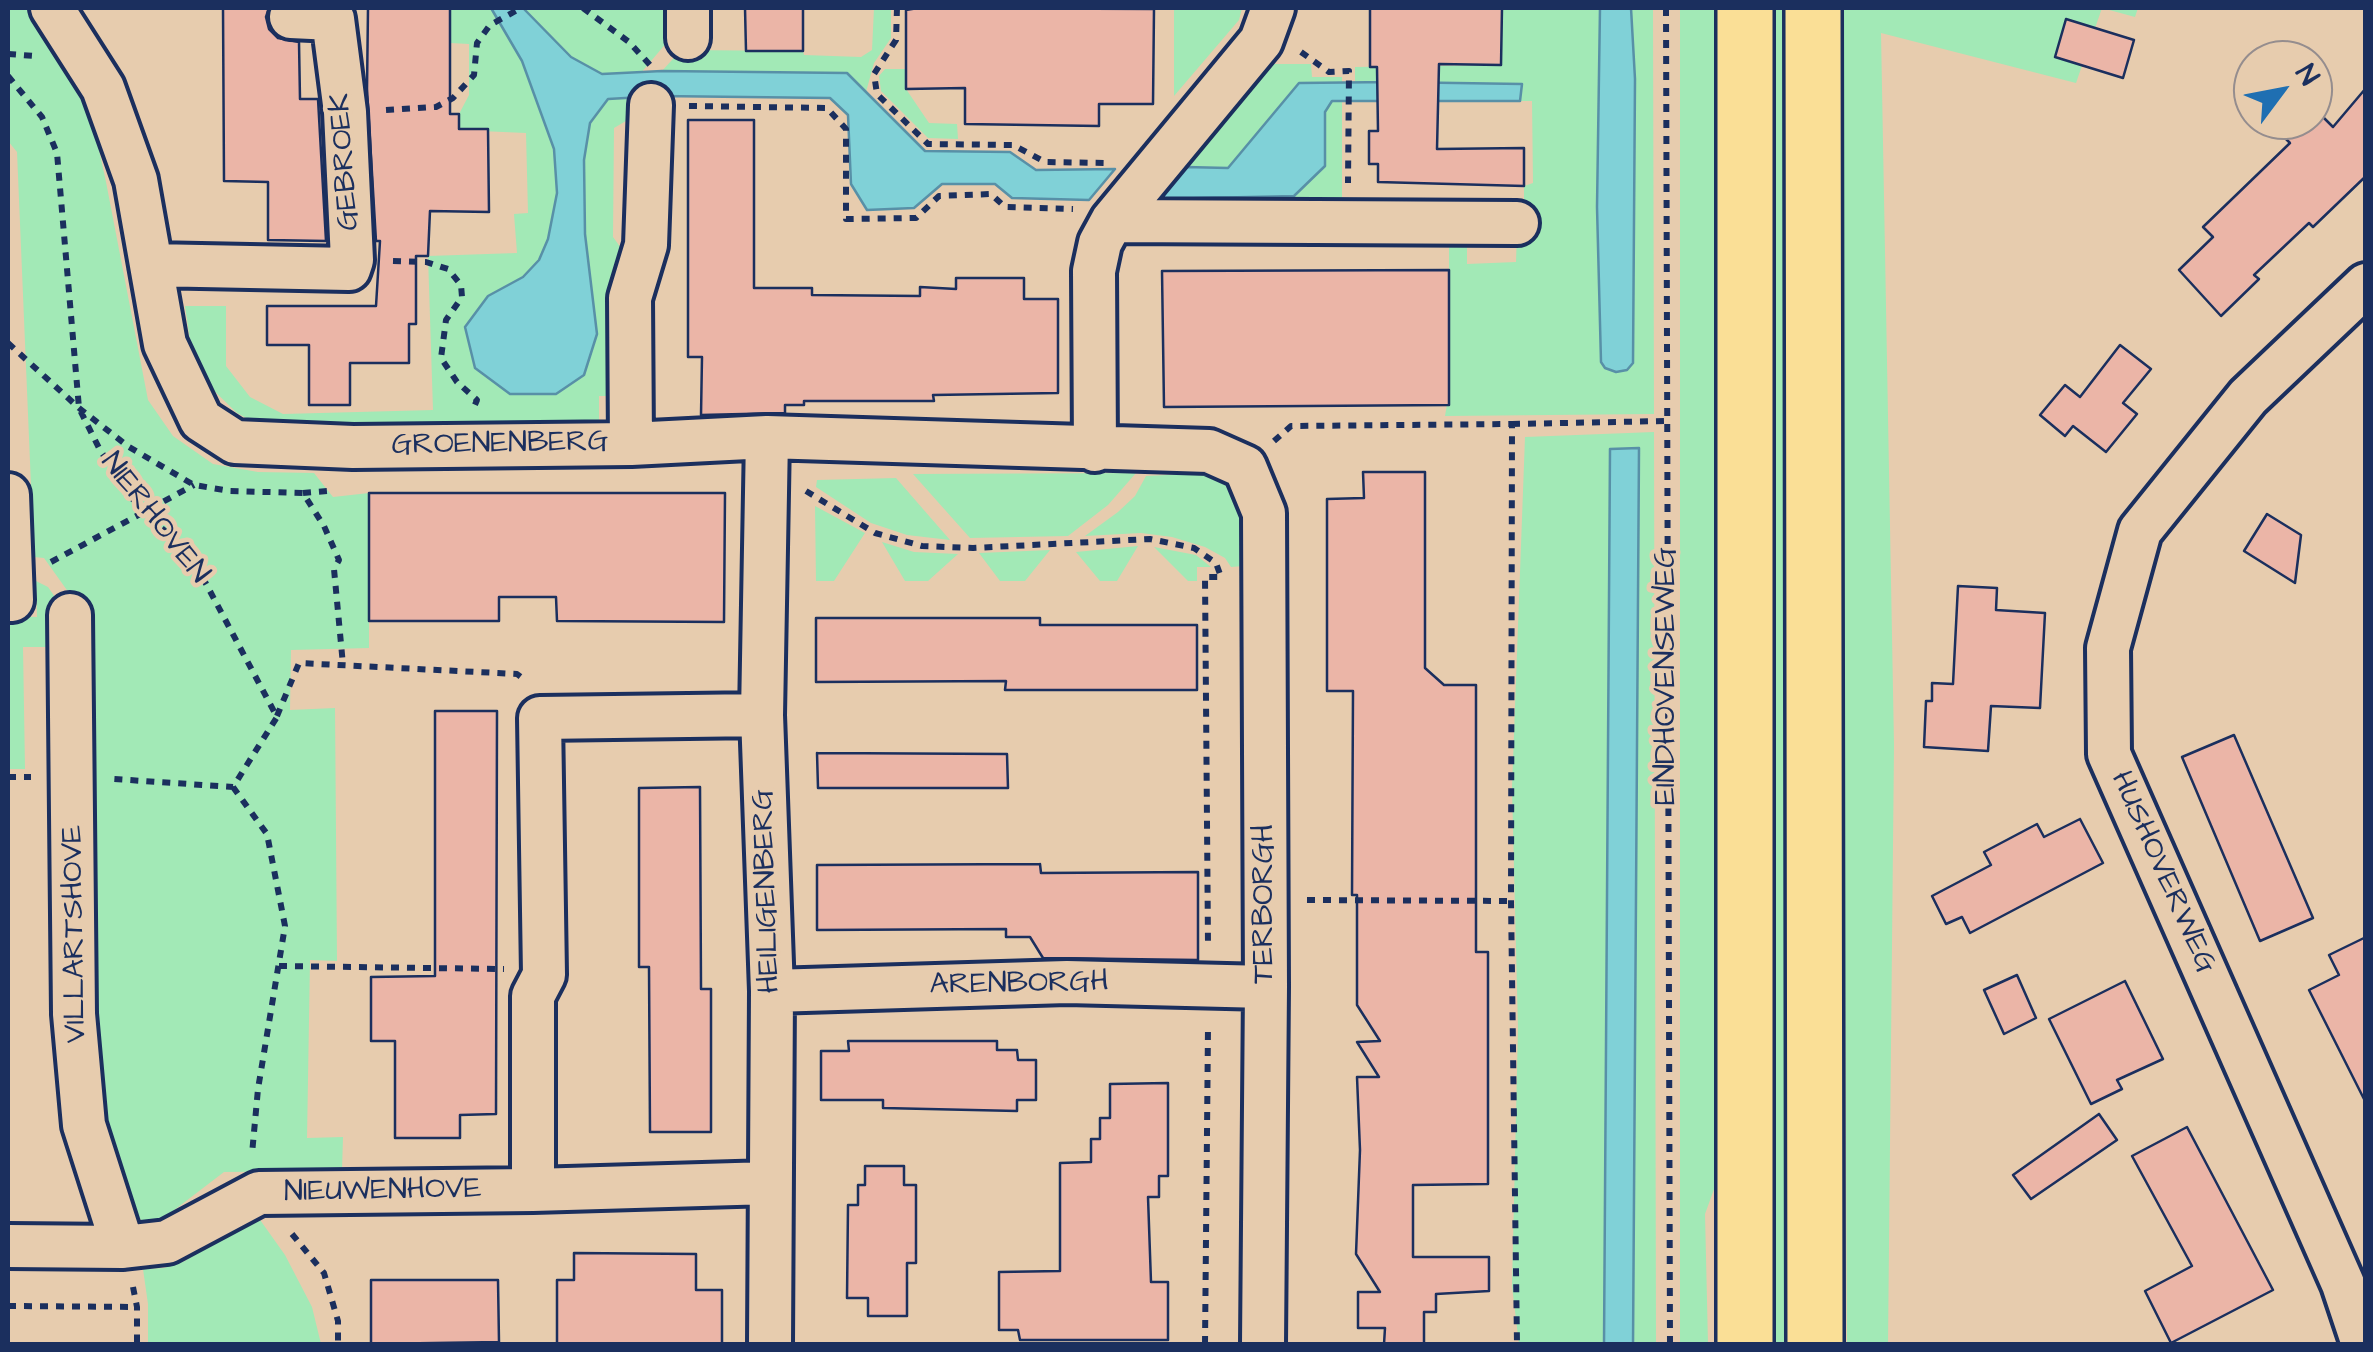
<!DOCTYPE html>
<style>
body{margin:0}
#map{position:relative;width:2373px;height:1352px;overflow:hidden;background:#e7ccae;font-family:"Architects Daughter",sans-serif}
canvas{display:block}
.frame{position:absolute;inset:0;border:10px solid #1b2f5e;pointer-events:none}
.north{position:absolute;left:2233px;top:40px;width:100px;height:100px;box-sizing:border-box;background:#e7ccae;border:2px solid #958d8e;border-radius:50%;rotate:58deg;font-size:28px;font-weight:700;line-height:40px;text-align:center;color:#1b2f5e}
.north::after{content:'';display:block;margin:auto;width:35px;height:45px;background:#1f6fb2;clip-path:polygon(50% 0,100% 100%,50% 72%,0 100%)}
</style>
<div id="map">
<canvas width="2373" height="1352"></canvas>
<div class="frame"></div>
<div class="north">N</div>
</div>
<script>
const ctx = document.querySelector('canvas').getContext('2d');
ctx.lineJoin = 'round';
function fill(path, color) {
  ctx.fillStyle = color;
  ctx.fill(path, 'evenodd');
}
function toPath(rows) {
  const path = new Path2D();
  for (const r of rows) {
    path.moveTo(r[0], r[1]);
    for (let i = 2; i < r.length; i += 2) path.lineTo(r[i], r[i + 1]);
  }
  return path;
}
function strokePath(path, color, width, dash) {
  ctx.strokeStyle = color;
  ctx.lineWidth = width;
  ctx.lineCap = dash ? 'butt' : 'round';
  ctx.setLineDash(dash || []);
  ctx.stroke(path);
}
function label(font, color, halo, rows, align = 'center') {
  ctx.font = font + ' "Architects Daughter",sans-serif';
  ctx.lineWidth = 9;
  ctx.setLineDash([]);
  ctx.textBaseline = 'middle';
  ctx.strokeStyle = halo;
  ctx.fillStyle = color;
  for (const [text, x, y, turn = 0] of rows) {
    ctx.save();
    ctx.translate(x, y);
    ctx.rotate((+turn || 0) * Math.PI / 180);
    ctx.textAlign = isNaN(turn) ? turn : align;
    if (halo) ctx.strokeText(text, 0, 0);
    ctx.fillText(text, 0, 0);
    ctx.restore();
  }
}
fill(toPath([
 [8,8,26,8,54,42,80,84,92,118,106,182,148,400,173,436,213,464,258,472,314,473,333,497,369,493,369,648,291,650,290,710,335,708,337,961,310,960,307,1138,343,1137,342,1171,224,1172,156,1224,144,1222,130,1211,99,1126,74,617,69,593,44,558,34,557,17,152,8,141],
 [450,8,491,8,495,12,522,61,554,149,557,192,548,239,539,260,523,277,488,296,556,394,584,375,597,334,585,234,584,160,590,123,608,99,640,98,636,115,614,128,613,237,624,252,612,396,599,396,599,428,259,425,237,413,208,385,190,341,185,306,226,306,226,366,250,397,283,414,433,410,428,256,517,253,514,214,528,213,526,133,458,130,459,114,469,95,469,44,450,43],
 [523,8,674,8,674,34,640,74,602,74,571,57],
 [874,8,891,8,891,38,874,63,866,92,847,73,662,71,681,50,803,51,804,55,861,57,872,50],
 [1174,8,1242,8,1239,20,1174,96],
 [1502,8,1600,8,1597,207,1601,362,1627,370,1633,363,1635,79,1631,8,1653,8,1654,414,1445,416,1449,393,1449,233,1467,232,1467,264,1516,262,1517,232,1524,231,1524,186,1533,183,1532,101,1520,101,1521,85,1355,82,1355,67,1500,65],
 [1680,8,1723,8,1725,1159,1705,1214,1708,1344,1680,1344],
 [1766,8,1794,8,1798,1344,1770,1344],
 [1840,8,2138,8,2135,17,2102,8,2076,83,1881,33,1894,745,1888,1344,1847,1344],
 [1267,64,1311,64,1312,77,1342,77,1342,83,1299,83,1228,168,1185,167],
 [885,69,905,69,906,89,929,123,957,124,958,139,928,138,881,91,879,76],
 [1332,101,1342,101,1342,213,1163,214,1159,199,1294,196,1325,166,1325,112],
 [1654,432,1656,1344,1633,1344,1638,448,1610,450,1604,1344,1519,1344,1512,1286,1518,1028,1512,788,1525,437],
 [1136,473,1108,505,1068,536,970,538,913,474],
 [1210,473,1223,476,1235,488,1242,502,1243,566,1231,567,1225,558,1205,547,1172,537,1141,533,1085,536,1118,512,1135,496,1146,476],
 [896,478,950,540,907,535,871,523,816,487,817,480],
 [815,506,865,533,834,581,816,581],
 [882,542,914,552,958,554,928,581,905,581],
 [1138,546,1117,581,1100,581,1076,552],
 [1154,547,1196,555,1211,567,1197,567,1197,581,1188,581],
 [1050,550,1025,581,1000,581,979,553],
 [36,581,48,587,55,597,59,647,23,647,25,769,8,769,10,616,37,617],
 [258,1217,285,1255,312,1307,321,1344,148,1344,148,1304,143,1269,164,1268,185,1261,213,1237]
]), '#a2e9b6');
const water = toPath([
 [491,8,523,8,571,57,602,74,662,71,847,73,925,151,1010,152,1036,170,1115,169,1089,200,1012,198,995,184,942,184,914,208,867,210,851,184,848,115,830,98,660,96,608,99,590,123,584,160,585,234,597,334,584,375,556,394,510,394,475,368,465,327,488,296,523,277,539,260,548,239,557,193,554,149,522,61,491,8],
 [1600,8,1631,8,1635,79,1633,363,1627,370,1616,372,1605,368,1601,362,1597,207,1600,8],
 [1390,82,1522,84,1520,101,1332,101,1325,112,1325,166,1294,196,1159,199,1185,167,1228,168,1299,83,1390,82],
 [1639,448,1633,1344,1604,1344,1610,449,1639,448]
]);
fill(water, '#80d1d7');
strokePath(water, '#5890a7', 2.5);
const building = toPath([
 [223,8,269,8,266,17,269,29,278,38,299,42,300,99,318,99,326,241,268,240,268,182,224,181,223,8],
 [368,8,450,8,450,114,459,114,459,129,488,129,489,212,430,211,428,256,416,256,416,324,409,324,409,363,350,363,350,405,309,405,309,345,267,345,267,306,376,306,380,241,376,241,367,89,368,8],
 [745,8,803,8,803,51,746,51,745,8],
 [918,8,1154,9,1153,104,1099,104,1099,126,965,124,965,88,906,89,906,10,918,8],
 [1370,8,1502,8,1501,65,1439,64,1437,149,1524,148,1524,186,1378,182,1378,164,1369,164,1369,131,1378,131,1377,67,1370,67,1370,8],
 [2066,19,2134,40,2123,78,2055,57,2066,19],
 [2366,88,2366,176,2313,227,2309,223,2254,275,2259,279,2221,316,2179,270,2213,237,2203,227,2290,143,2267,120,2313,120,2313,107,2333,127,2366,88],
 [688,120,754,120,754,288,812,288,812,295,920,296,920,287,956,289,956,278,1024,278,1024,299,1058,299,1058,393,933,395,934,401,804,401,804,405,785,405,785,413,701,415,702,357,688,357,688,120],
 [1449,270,1449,405,1164,407,1162,271,1449,270],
 [2120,345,2151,369,2123,403,2137,414,2106,452,2073,426,2065,436,2040,415,2065,385,2080,397,2120,345],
 [1363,472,1425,472,1425,668,1444,685,1476,685,1476,952,1488,952,1488,1184,1413,1185,1413,1257,1489,1257,1489,1291,1436,1294,1436,1312,1424,1312,1424,1344,1384,1344,1385,1328,1358,1328,1358,1292,1380,1292,1356,1254,1360,1150,1357,1077,1379,1077,1357,1042,1380,1041,1357,1005,1357,895,1352,895,1353,691,1327,691,1327,499,1364,498,1363,472],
 [369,493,725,493,724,622,557,621,556,597,499,597,499,621,369,621,369,493],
 [2267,514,2301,535,2295,583,2244,551,2267,514],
 [1958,586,1997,588,1996,610,2045,613,2040,708,1991,706,1988,751,1924,747,1926,701,1932,701,1932,683,1953,684,1958,586],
 [816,618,1040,618,1040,625,1197,625,1197,690,1005,690,1006,681,816,682,816,618],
 [435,711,497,711,496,1114,460,1115,460,1138,395,1138,395,1041,371,1041,371,977,435,976,435,711],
 [2234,735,2313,918,2260,941,2182,757,2234,735],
 [817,753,1007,754,1008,788,818,788,817,753],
 [700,787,701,989,711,989,711,1132,650,1132,649,967,639,967,639,788,700,787],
 [2080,819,2103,863,1970,933,1962,917,1946,924,1932,896,1991,865,1984,852,2037,824,2044,837,2080,819],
 [1040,864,1041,873,1198,872,1198,960,1043,958,1030,937,1006,937,1006,929,817,930,817,865,1040,864],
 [2366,937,2366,1103,2309,990,2339,975,2329,955,2366,937],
 [2017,975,2036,1018,2004,1034,1984,990,2017,975],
 [2125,981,2163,1059,2117,1080,2122,1089,2091,1104,2049,1019,2125,981],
 [848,1041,997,1041,997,1050,1017,1050,1018,1060,1036,1060,1036,1100,1017,1100,1017,1111,883,1108,883,1100,821,1100,821,1051,849,1051,848,1041],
 [1168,1083,1168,1176,1159,1176,1159,1197,1148,1197,1151,1282,1168,1282,1168,1340,1020,1340,1018,1330,999,1330,999,1272,1060,1271,1060,1163,1091,1162,1091,1139,1100,1139,1100,1118,1110,1118,1110,1084,1168,1083],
 [2099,1114,2117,1140,2031,1199,2013,1175,2099,1114],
 [2187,1127,2273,1290,2171,1343,2145,1291,2192,1266,2132,1156,2187,1127],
 [865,1166,904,1166,904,1185,916,1185,916,1263,907,1263,907,1316,868,1316,868,1298,847,1298,848,1205,858,1205,858,1185,865,1185,865,1166],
 [574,1253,696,1254,696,1290,722,1290,722,1344,557,1344,557,1280,574,1280,574,1253],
 [371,1280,498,1280,499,1342,371,1344,371,1280]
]);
fill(building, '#ebb5a7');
strokePath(building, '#1b2f5e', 2.5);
const street = toPath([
 [52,8,103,88,136,180,165,344,201,420,235,442,353,447,631,444,767,437,1209,451,1245,467,1264,513,1266,987,1263,1344],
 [688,38,688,8],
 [1112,221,1517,223],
 [151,265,349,269,352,260,345,112,333,19,291,17],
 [767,437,762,715,772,991,770,1344],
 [631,444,630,298,646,245,651,105],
 [1095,450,1094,271,1100,243,1112,221,1261,41,1273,8],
 [8,495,12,600,8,600],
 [70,615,74,1014,84,1125,123,1247],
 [772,991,1067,982,1266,987],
 [533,1190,533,996,544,975,540,718,762,715],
 [8,1246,123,1247,167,1242,259,1193,533,1190,770,1183],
 [2363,1344,2343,1284,2109,754,2108,648,2140,531,2248,397,2366,285]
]);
const primary = toPath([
 [1745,8,1745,1344],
 [1813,8,1815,1344]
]);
strokePath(street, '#1b2f5e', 50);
strokePath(primary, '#1b2f5e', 62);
strokePath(toPath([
 [583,8,629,42,650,65],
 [897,8,896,40,874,74,877,94,928,144,1013,145,1045,162,1108,163],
 [1666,8,1670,1344],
 [1301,52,1329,72,1349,71,1348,183],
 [8,54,35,56],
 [8,76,42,117,57,153,79,408,100,450,142,513,164,530,195,563,277,717,233,787,114,779],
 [689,106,827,108,846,129,846,219,916,218,939,196,991,194,1005,207,1073,209],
 [386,110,436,107,453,98,474,75,477,43,490,25,521,8],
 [393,261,426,262,448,269,461,285,462,297,446,320,441,358,457,382,477,400,474,407],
 [8,343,79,408,129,447,194,485,230,491,303,493,324,526,339,560,334,569,343,665],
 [1512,424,1667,421],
 [1274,441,1291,426,1512,424,1511,901,1517,1344],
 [806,491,875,533,922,546,973,548,1150,539,1194,548,1216,563,1221,577,1205,577,1208,945],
 [303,493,327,491],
 [51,562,194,485],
 [277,716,299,663,517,674,526,681],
 [8,777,31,777],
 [233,787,267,834,285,926,258,1089,252,1154],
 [1307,900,1511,901],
 [279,966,504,969],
 [292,1234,324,1273,338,1321,338,1344],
 [133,1287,137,1307,137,1344],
 [8,1306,137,1307],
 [1205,1344,1208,1027]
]), '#1b2f5e', 6, [8, 8]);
strokePath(street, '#e7ccae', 42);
strokePath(primary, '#fadf96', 55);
label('30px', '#1b2f5e', '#e7ccae', [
 ["GEBROEK",346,162,-94],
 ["GROENENBERG",500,445,-1],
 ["NIERHOVEN",154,519,52],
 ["EINDHOVENSEWEG",1668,676,-90],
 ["HUSHOVERWEG",2162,873,66],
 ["HEILIGENBERG",768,891,-92],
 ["TERBORGH",1266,904,-90],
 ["VILLARTSHOVE",76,934,-91],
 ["ARENBORGH",1019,985,-1],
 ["NIEUWENHOVE",383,1192,-1]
]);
</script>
